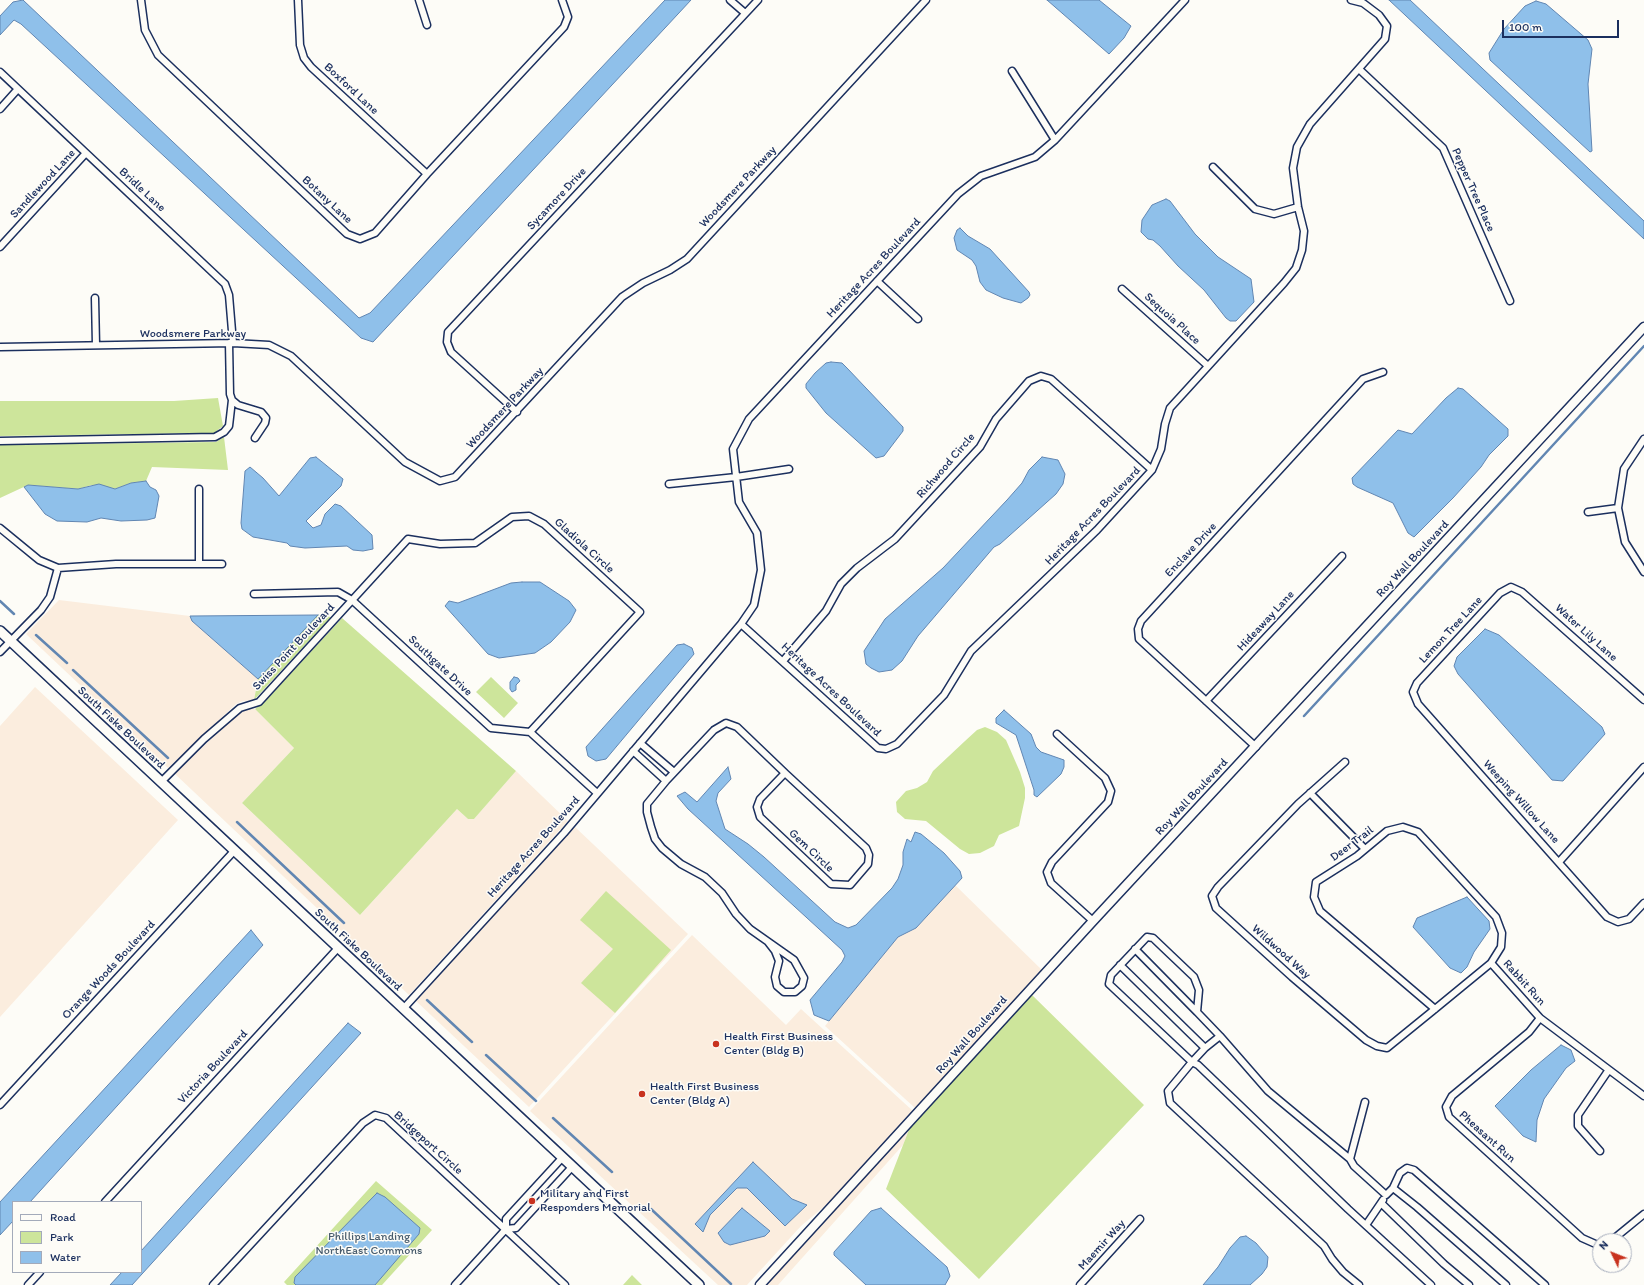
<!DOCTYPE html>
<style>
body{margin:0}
#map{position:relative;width:1644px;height:1285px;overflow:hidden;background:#fdfcf7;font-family:Itim,sans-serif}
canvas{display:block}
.legend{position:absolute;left:12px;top:1201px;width:130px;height:72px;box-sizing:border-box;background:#fdfcf7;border:1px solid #a3aaba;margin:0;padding:5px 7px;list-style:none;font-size:12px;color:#1b2f5e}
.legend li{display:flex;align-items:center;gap:8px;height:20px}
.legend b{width:20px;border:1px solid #a3aaba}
.north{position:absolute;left:1592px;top:1233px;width:40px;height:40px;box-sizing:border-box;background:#fdfcf7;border:1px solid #a3aaba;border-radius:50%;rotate:313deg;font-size:11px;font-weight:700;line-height:16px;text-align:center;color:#1b2f5e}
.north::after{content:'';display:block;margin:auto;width:14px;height:18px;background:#c8321e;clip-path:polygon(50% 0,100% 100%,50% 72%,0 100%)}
.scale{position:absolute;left:1502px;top:20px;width:117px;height:18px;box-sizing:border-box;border:2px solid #1b2f5e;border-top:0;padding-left:5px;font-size:12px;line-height:14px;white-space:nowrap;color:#1b2f5e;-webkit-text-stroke:3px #fdfcf7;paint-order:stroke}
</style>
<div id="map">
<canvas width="1644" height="1285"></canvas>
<ul class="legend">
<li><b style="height:5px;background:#fdfcf7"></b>Road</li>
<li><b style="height:11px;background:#cde59b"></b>Park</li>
<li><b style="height:11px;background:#8fc0ea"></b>Water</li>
</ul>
<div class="north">N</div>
<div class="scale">100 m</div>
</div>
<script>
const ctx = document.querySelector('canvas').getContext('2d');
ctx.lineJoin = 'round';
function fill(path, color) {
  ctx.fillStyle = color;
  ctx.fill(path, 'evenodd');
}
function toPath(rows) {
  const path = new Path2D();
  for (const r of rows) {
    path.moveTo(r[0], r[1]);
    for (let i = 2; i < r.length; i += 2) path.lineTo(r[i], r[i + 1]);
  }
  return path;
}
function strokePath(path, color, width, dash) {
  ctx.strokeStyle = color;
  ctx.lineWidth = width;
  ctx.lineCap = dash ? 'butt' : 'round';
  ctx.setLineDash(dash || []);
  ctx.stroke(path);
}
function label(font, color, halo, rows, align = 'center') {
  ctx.font = font + ' Itim,sans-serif';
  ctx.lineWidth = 3;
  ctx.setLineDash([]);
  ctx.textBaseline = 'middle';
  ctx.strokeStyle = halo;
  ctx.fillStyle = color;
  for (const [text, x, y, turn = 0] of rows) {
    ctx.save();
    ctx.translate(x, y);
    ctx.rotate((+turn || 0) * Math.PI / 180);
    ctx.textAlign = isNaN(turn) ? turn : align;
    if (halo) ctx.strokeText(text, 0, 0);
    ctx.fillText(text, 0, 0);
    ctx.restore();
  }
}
fill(toPath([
 [59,600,190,616,192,621,258,679,254,700,243,701,236,704,168,768,26,634],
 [35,687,178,820,0,1017,0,726],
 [245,709,255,709,294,748,242,803,360,915,457,809,468,819,474,819,516,771,568,821,409,995,175,774,208,742],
 [575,827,688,934,529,1107,416,1001],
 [955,885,1042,970,915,1108,825,1026,898,937,916,928],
 [692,935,786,1025,801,1009,913,1111,833,1199,801,1226,747,1285,718,1285,530,1111],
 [910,1127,903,1145,778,1285,766,1285]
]), '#fbedde');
fill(toPath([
 [218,398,223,426,214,433,0,436,0,401,174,401],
 [224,437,228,470,152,467,146,481,131,483,115,489,92,485,78,489,28,485,0,498,0,445,216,442],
 [318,615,331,617,254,700,258,679],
 [342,618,516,771,474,819,468,819,457,809,360,915,242,803,294,748,255,709,270,696],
 [491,677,518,703,504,718,476,692],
 [985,727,997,732,1006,740,1020,772,1025,788,1025,798,1019,826,999,835,994,846,980,853,969,854,960,849,926,821,905,819,897,812,896,802,906,791,917,788,927,782,933,771,965,741,977,730],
 [606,891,671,950,615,1013,581,983,613,949,580,920],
 [1032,995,1144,1105,979,1279,886,1189,910,1127],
 [376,1181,432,1230,382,1285,287,1285,284,1282],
 [632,1275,642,1285,623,1285]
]), '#cde59b');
const water = toPath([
 [23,0,359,318,370,313,665,0,691,0,373,342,361,338,21,24,14,20,0,35,0,16,13,2,23,0],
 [1047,0,1099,0,1131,26,1124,38,1109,54,1047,0],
 [1389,0,1410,0,1644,221,1644,239,1389,0],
 [1536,1,1546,4,1588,40,1592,49,1588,84,1592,151,1590,152,1490,60,1489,53,1504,29,1525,6,1536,1],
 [1166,199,1170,201,1195,234,1218,257,1251,279,1254,302,1236,321,1230,321,1226,318,1204,290,1178,266,1160,246,1153,240,1148,239,1141,232,1142,220,1152,205,1166,199],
 [960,228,968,236,990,249,1029,292,1030,295,1028,298,1021,303,1003,298,986,290,980,282,976,266,972,260,957,250,954,238,957,230,960,228],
 [831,362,842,363,847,368,903,427,903,431,884,456,876,458,826,413,806,388,806,384,815,373,826,363,831,362],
 [1458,388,1463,389,1508,429,1508,436,1489,455,1481,467,1453,498,1414,537,1408,533,1393,503,1357,487,1353,484,1352,478,1398,430,1412,434,1446,398,1458,388],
 [316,457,343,479,341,486,306,521,313,528,321,525,325,514,335,504,341,506,372,535,373,549,363,551,353,550,347,546,305,548,290,546,287,543,253,537,242,529,241,523,245,471,250,467,263,478,279,496,310,458,316,457],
 [1042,457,1058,460,1065,474,1063,484,1056,494,1000,544,994,547,918,636,902,661,892,670,879,672,871,668,866,664,864,651,885,619,943,568,1007,500,1022,483,1029,470,1042,457],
 [146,481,150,487,156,490,159,496,155,518,147,520,121,521,101,518,87,522,57,521,45,514,24,487,28,485,78,489,99,484,115,489,131,483,146,481],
 [522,582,540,582,569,601,576,610,570,622,551,642,535,653,499,658,488,654,445,606,449,601,458,603,511,583,522,582],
 [318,615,258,679,192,621,190,616,318,615],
 [1485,629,1499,635,1602,727,1605,734,1563,781,1552,780,1458,674,1454,666,1457,657,1485,629],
 [684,644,692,648,694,654,606,759,596,761,588,756,586,747,677,645,684,644],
 [514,677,518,678,520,681,516,685,516,690,512,692,510,689,510,682,514,677],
 [1004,710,1031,734,1036,747,1041,752,1064,760,1064,767,1061,774,1037,797,1034,795,1034,790,1016,735,996,723,996,718,1004,710],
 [728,767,731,779,718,793,716,801,725,829,748,844,764,857,835,922,848,928,856,925,892,888,898,879,903,865,903,852,907,839,911,842,915,832,921,834,944,853,960,871,962,878,916,928,898,937,829,1021,814,1015,810,1000,842,962,845,956,842,950,688,809,677,796,685,792,697,802,728,767],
 [1467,897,1489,921,1490,929,1474,952,1467,967,1461,973,1450,968,1413,927,1417,918,1467,897],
 [251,930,263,945,30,1202,13,1202,13,1221,0,1235,0,1202,251,930],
 [348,1023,361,1033,132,1285,110,1285,122,1272,141,1272,141,1251,348,1023],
 [1561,1045,1571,1050,1575,1061,1566,1068,1544,1099,1537,1120,1536,1142,1523,1136,1495,1106,1531,1070,1561,1045],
 [753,1162,792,1199,807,1205,785,1226,747,1188,737,1188,710,1215,703,1232,695,1224,753,1162],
 [377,1193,385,1197,420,1228,419,1234,375,1285,296,1285,294,1283,295,1277,377,1193],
 [742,1208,770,1231,765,1236,730,1245,724,1242,718,1233,742,1208],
 [881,1208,947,1267,950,1276,945,1285,866,1285,834,1255,834,1252,871,1211,881,1208],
 [1246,1236,1256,1243,1268,1257,1267,1267,1262,1274,1250,1285,1203,1285,1218,1267,1230,1248,1240,1237,1246,1236]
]);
fill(water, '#8fc0ea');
strokePath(water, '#6186b2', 1);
strokePath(toPath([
 [0,601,14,614],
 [36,635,67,663],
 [73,670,168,758],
 [1304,716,1644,346],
 [237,822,344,923],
 [427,1000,472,1042],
 [486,1055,536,1101],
 [553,1118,612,1172],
 [651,1209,731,1284]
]), '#6186b2', 2.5);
const minor = toPath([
 [141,0,145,30,158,55,347,234,360,239,375,233,427,174,564,27,568,17,562,0],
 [298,0,300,45,304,58,311,67,427,174],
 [419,0,427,25],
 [730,0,745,13],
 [1185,0,1055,140,1035,157,981,176,958,194,749,419,733,449,739,502,757,533,761,570,754,605,741,624,878,748,886,749,897,744,944,695,971,651,1097,530,1152,470,1161,449,1165,424,1170,408,1284,283,1296,268,1302,250,1304,231,1298,207,1293,168,1297,147,1310,124,1385,39,1387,26,1379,15,1363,3,1351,0],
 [1360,70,1443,148,1510,301],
 [1012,71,1055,140],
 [0,72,225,284,229,295,233,343],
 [0,109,17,90],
 [1213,167,1255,209,1274,214,1298,207],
 [0,247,86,153],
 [877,281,918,319],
 [1122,289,1208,366],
 [95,298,96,345],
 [229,343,230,394,232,400,238,405,261,412,266,418,265,423,255,438],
 [0,347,233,343,269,345,291,356,405,462,440,481,455,477,622,297,643,283,670,270,687,259,926,0],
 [517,412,451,352,447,342,448,332,758,0],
 [1644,439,1624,469,1618,508,1625,542,1644,572],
 [0,441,215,437,224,432,229,426,232,400],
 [669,484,736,477,789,469],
 [1588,512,1618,508],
 [0,528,39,560,58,568,116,564,222,564],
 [199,564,199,489],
 [254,594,338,592,352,600,491,728,530,732,597,793],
 [0,652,41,610,50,597,58,568],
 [783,661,826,611,841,584,857,568,895,539,980,447,996,419,1029,381,1041,376,1051,379,1152,470],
 [1644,700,1522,592,1511,587,1500,593,1417,683,1413,692,1418,704,1607,917,1618,922,1629,919,1644,903],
 [1206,701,1342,556],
 [1057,734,1105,778,1111,791,1108,802,1052,862,1047,872,1051,883,1093,921],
 [640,743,674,772],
 [1256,747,1139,639,1138,629,1141,621,1363,379,1383,372],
 [633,751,666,781],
 [1345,762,1298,804,1218,887,1212,896,1216,908,1292,977,1366,1040,1377,1046,1387,1048,1435,1009,1491,963,1501,947,1502,933,1496,917,1418,832,1403,827,1387,831,1357,856,1316,882,1314,897,1320,911,1435,1009],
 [785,773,866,848,869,855,868,864,850,885,831,884,760,817,757,807,760,799,785,773],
 [161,782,204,739,240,708,259,702,408,539,440,544,475,543,512,517,529,516,544,524,640,612,530,732],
 [1310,793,1365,849],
 [1559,862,1644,767],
 [768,942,775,951,779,961,775,977,777,986,784,992,795,992,802,986,804,978,794,960,750,929,736,914,722,893,705,877,681,864,662,848,655,839,651,827,647,812,647,804,666,781,714,730,726,723,737,727,785,773],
 [1135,949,1197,1012],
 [1491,963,1540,1018,1644,1096],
 [1120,965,1205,1048],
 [403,1009,564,833,741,624],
 [1540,1018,1529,1032,1452,1096,1446,1107,1449,1117,1582,1238,1600,1246],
 [1220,1036,1205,1048,1192,1062,1109,984,1111,975,1147,937,1153,938,1194,977,1199,990,1197,1012,1220,1036,1268,1091,1350,1159,1354,1166,1386,1195,1393,1188,1417,1207,1506,1285],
 [0,1105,235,850],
 [1600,1151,1578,1126,1578,1115,1608,1071],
 [1350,1159,1365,1102],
 [1393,1188,1400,1173,1407,1168,1414,1170,1545,1285],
 [105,1202,338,948],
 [1381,1203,1444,1264,1469,1285],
 [1366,1225,1383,1200],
 [506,1229,506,1219,562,1158],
 [1611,1241,1644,1214],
 [28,1285,40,1272],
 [213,1285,363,1123,375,1115,386,1118,565,1285],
 [455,1285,506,1229,516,1228,572,1167],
 [1080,1285,1140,1219],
 [1359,1285,1343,1272,1332,1259,1324,1246,1170,1103,1168,1091,1192,1062,1198,1065,1348,1209,1431,1285]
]);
const tertiary = toPath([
 [760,1285,1093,921,1644,327]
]);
const secondary = toPath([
 [0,631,699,1285]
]);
strokePath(minor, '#1b2f5e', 9);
strokePath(tertiary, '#1b2f5e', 11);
strokePath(secondary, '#1b2f5e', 12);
strokePath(minor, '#fdfcf7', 6);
strokePath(tertiary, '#fdfcf7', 8);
strokePath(secondary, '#fdfcf7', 9);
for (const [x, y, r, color] of [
 [716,1044,4,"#c8321e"],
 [642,1094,4,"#c8321e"],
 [532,1201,4,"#c8321e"]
]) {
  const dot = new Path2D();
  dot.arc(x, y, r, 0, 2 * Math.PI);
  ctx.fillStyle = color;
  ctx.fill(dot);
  strokePath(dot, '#fdfcf7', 1.5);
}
label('12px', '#1b2f5e', '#fdfcf7', [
 ["Boxford Lane",351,89,43],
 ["Sandlewood Lane",43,184,-47],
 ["Woodsmere Parkway",738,187,-47],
 ["Bridle Lane",142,190,43],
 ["Pepper Tree Place",1473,190,66],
 ["Sycamore Drive",557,199,-47],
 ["Botany Lane",327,200,43],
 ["Heritage Acres Boulevard",874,268,-47],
 ["Sequoia Place",1172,319,42],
 ["Woodsmere Parkway",193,334],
 ["Woodsmere Parkway",505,408,-47],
 ["Richwood Circle",946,466,-49],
 ["Heritage Acres Boulevard",1093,516,-46],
 ["Gladiola Circle",584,546,42],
 ["Enclave Drive",1191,550,-47],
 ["Roy Wall Boulevard",1413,559,-47],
 ["Hideaway Lane",1266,621,-47],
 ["Lemon Tree Lane",1451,630,-47],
 ["Water Lily Lane",1586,633,42],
 ["Swiss Point Boulevard",294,647,-47],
 ["Southgate Drive",440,666,43],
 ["Heritage Acres Boulevard",831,690,43],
 ["South Fiske Boulevard",121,728,43],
 ["Roy Wall Boulevard",1192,797,-47],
 ["Weeping Willow Lane",1521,802,48],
 ["Deer Trail",1352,844,-37],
 ["Heritage Acres Boulevard",534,847,-48],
 ["Gem Circle",811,851,43],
 ["South Fiske Boulevard",358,950,43],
 ["Wildwood Way",1281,952,42],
 ["Orange Woods Boulevard",109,970,-47],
 ["Rabbit Run",1524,983,48],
 ["Roy Wall Boulevard",972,1035,-48],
 ["Victoria Boulevard",213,1067,-47],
 ["Pheasant Run",1487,1137,42],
 ["Bridgeport Circle",428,1143,42],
 ["Maemir Way",1102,1245,-48]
]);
label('12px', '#1b2f5e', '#fdfcf7', [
 ["Health First Business",724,1037],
 ["Center (Bldg B)",724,1051],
 ["Health First Business",650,1087],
 ["Center (Bldg A)",650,1101],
 ["Military and First",540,1194],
 ["Responders Memorial",540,1208]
], 'left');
label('12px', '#485c6d', '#fdfcf7', [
 ["Phillips Landing",369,1237],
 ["NorthEast Commons",369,1251]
]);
</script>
